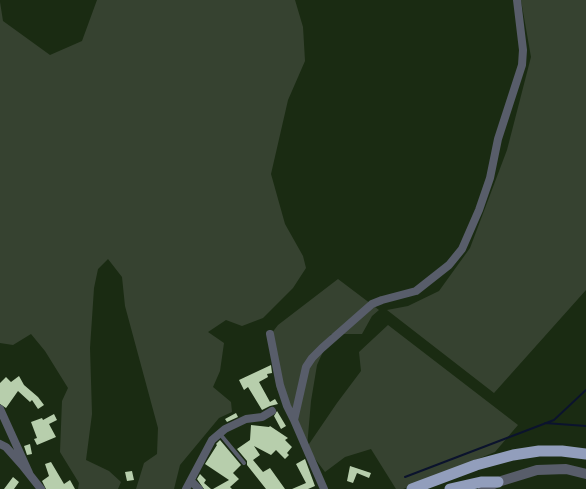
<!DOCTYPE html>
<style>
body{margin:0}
canvas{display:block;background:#1a2b12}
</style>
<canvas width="586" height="489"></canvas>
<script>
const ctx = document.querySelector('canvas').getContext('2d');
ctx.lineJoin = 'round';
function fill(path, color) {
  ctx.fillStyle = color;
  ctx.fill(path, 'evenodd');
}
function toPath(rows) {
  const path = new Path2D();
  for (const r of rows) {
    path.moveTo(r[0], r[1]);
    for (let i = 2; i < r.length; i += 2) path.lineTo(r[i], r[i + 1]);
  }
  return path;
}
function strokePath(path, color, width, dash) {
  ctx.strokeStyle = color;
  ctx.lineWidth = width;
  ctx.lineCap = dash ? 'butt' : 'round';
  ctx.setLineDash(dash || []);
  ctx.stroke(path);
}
fill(toPath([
 [97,0,295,0,303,27,305,61,288,100,271,174,285,224,303,256,306,268,293,288,263,318,242,326,226,320,208,332,224,343,220,371,213,387,231,402,232,412,219,418,180,465,174,489,136,489,144,463,157,454,158,428,125,306,122,277,108,259,98,269,94,288,90,348,92,414,86,460,109,471,121,482,118,489,78,489,79,483,60,452,62,401,68,388,45,351,31,334,13,345,0,343,0,2,3,21,50,55,82,41],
 [521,0,586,0,586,290,494,393,387,310,408,306,439,291,470,248,507,150,531,57],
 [338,279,379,310,372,316,362,334,331,334,317,365,311,401,307,447,337,403,361,371,359,352,388,325,518,425,495,452,403,489,396,489,371,449,345,457,325,472,307,448,277,389,268,338,278,325]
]), '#364230');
strokePath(toPath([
 [545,423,586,426],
 [405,477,554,420,586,390]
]), '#0b132d', 2);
fill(toPath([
 [271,365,272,373,267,374,268,377,259,382,270,402,275,399,278,404,270,406,262,410,248,387,244,390,239,380],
 [19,376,24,385,38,397,44,405,38,409,32,400,30,402,18,391,6,408,0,404,0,383,6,377,11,382],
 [277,411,286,426,281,429,274,416],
 [236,413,238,417,227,422,225,419],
 [54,414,57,420,49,424,56,437,37,445,34,439,37,438,31,422,42,418,43,420],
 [251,425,269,427,270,426,288,438,285,440,292,447,287,453,289,455,285,459,276,450,271,455,254,446,260,455,253,460,263,472,270,468,285,489,266,489,247,465,247,461,237,449,250,440],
 [220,440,241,465,233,473,239,479,230,487,232,489,213,489,229,480,205,464,217,445,216,444],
 [30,444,32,454,27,455,24,446],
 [305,459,315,486,308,489,292,489,306,483,296,464],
 [51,462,64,484,70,480,75,489,46,489,42,481,49,476,45,464],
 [350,466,371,473,369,478,357,473,353,483,347,481],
 [132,471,134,480,127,481,125,472],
 [200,474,206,480,204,483,211,489,204,489,197,479],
 [13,477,19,482,14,489,4,489]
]), '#b7ceac');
strokePath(toPath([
 [220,434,244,463]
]), '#585d6a', 4);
strokePath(toPath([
 [270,334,280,385,287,406,294,420],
 [0,409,29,473],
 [0,444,6,447,22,465,41,489],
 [191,481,199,489],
 [186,489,212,440,225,429,246,419,262,417,272,411],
 [324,489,294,420,306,367,312,358,322,348,372,304,382,300,416,291,449,265,462,249,479,210,490,178,498,139,522,65,523,50,517,0]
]), '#585d6a', 8);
strokePath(toPath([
 [483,489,498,482,537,470,566,469,586,474]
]), '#585d6a', 10);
strokePath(toPath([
 [412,489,476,465,513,455,539,451,562,451,586,454],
 [450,489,481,482,498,482]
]), '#929ebc', 11);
</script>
